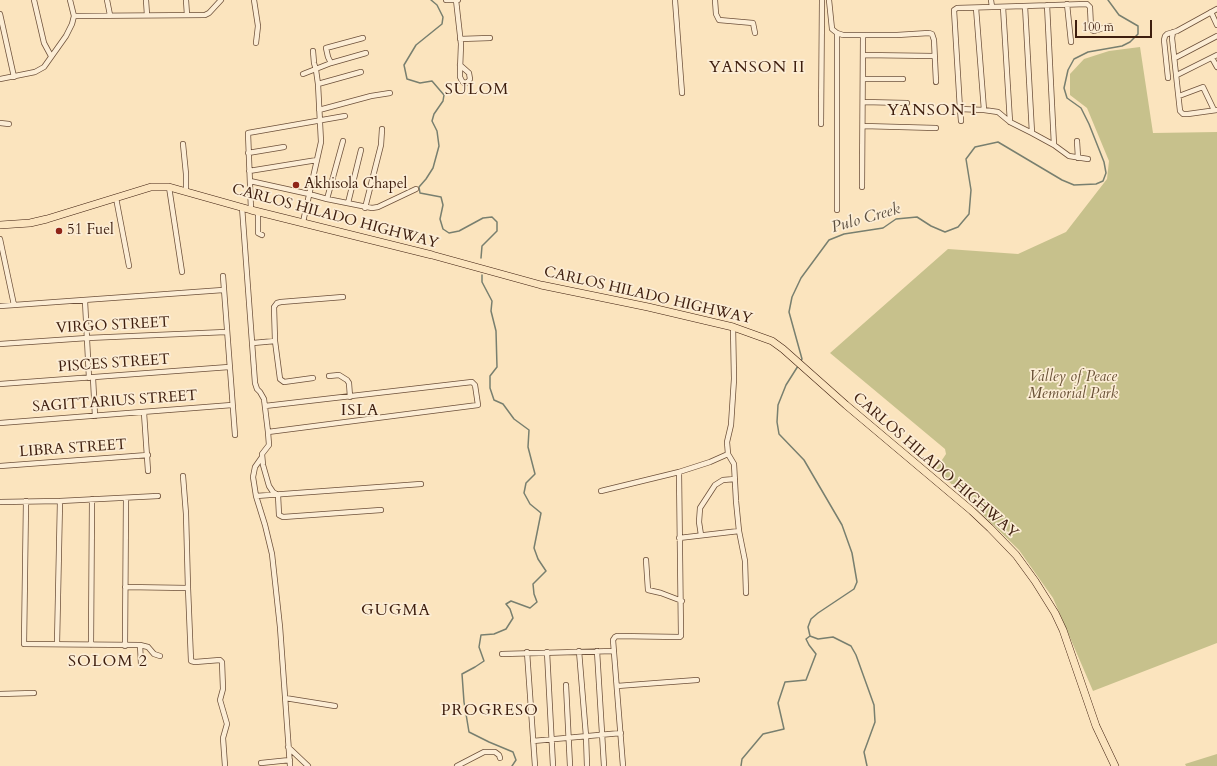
<!DOCTYPE html>
<style>
body{margin:0}
#map{position:relative;width:1217px;height:766px;overflow:hidden;background:#fbe4be;font-family:Cardo,serif}
canvas{display:block}
.scale{position:absolute;left:1075px;top:20px;width:77px;height:18px;box-sizing:border-box;border:2px solid #3e1e0e;border-top:0;padding-left:5px;font-size:12px;line-height:14px;white-space:nowrap;color:#3e1e0e;-webkit-text-stroke:3px #fcedd5;paint-order:stroke}
</style>
<div id="map">
<canvas width="1217" height="766"></canvas>
<div class="scale">100 m</div>
</div>
<script>
const ctx = document.querySelector('canvas').getContext('2d');
ctx.lineJoin = 'round';
function fill(path, color) {
  ctx.fillStyle = color;
  ctx.fill(path, 'evenodd');
}
function toPath(rows) {
  const path = new Path2D();
  for (const r of rows) {
    path.moveTo(r[0], r[1]);
    for (let i = 2; i < r.length; i += 2) path.lineTo(r[i], r[i + 1]);
  }
  return path;
}
function strokePath(path, color, width, dash) {
  ctx.strokeStyle = color;
  ctx.lineWidth = width;
  ctx.lineCap = dash ? 'butt' : 'round';
  ctx.setLineDash(dash || []);
  ctx.stroke(path);
}
function label(font, color, halo, rows, align = 'center') {
  ctx.font = font + ' Cardo,serif';
  ctx.lineWidth = 3.5;
  ctx.setLineDash([]);
  ctx.textBaseline = 'middle';
  ctx.strokeStyle = halo;
  ctx.fillStyle = color;
  for (const [text, x, y, turn = 0] of rows) {
    ctx.save();
    ctx.translate(x, y);
    ctx.rotate((+turn || 0) * Math.PI / 180);
    ctx.textAlign = isNaN(turn) ? turn : align;
    if (halo) ctx.strokeText(text, 0, 0);
    ctx.fillText(text, 0, 0);
    ctx.restore();
  }
}
fill(toPath([
 [1140,47,1153,133,1217,132,1217,643,1093,691,1053,598,1019,550,936,469,946,454,945,449,830,353,948,249,1018,254,1066,232,1107,179,1109,161,1087,108,1070,95,1070,74,1084,59,1109,51],
 [1217,754,1217,766,1186,766,1185,764]
]), '#c7c18c');
strokePath(toPath([
 [431,0,437,5,443,17,442,24,416,45,404,65,407,79,420,83,432,81,444,95,443,101,434,114,432,121,437,131,439,146,433,168,426,179,419,187,420,193,441,197,443,205,440,219,443,229,449,233,459,231,483,218,492,217,497,222,497,231,482,246,481,258],
 [482,275,482,282,492,301,491,311,496,331,497,367,490,376,490,388,494,400,503,404,514,419,529,430,528,447,535,474,526,483,524,493,530,504,541,513,534,548,538,559,546,571,533,584,534,594,537,602,530,608,511,601,506,604,510,609,513,618,506,629,494,634,481,635,479,647,484,661,475,667,462,674,464,702,469,732,489,742,513,752,516,760,512,766],
 [801,361,802,359,789,312,792,297,801,278,829,240,844,234,883,228,896,219,917,217,931,226,945,232,958,227,969,214,971,190,966,159,975,147,998,142,1062,180,1074,185,1096,184,1103,181,1106,173,1104,162,1089,124,1081,108,1067,98,1064,88,1068,70,1074,59,1088,52,1122,46,1130,42,1138,34,1138,26,1119,15,1108,0],
 [798,366,786,385,778,405,777,422,779,434,804,460,842,525,852,553,857,582,854,589,818,613,811,619,808,627,810,636,818,639,833,637,851,646,856,655,874,705,875,722,864,752,867,766],
 [741,766,742,759,763,734,784,729,778,703,785,682,806,680,816,654,809,645,806,639,810,636]
]), '#787f6f', 1.5);
const minor = toPath([
 [34,0,44,43,51,56],
 [70,0,74,16],
 [107,0,110,15],
 [146,0,147,15],
 [186,0,187,15],
 [254,0,258,26,256,43],
 [446,0,458,0],
 [456,0,461,44,460,70,460,77,462,81,464,83,468,82,470,79,469,73,460,65],
 [675,0,682,93],
 [715,0,716,14,719,20,753,23,755,33],
 [829,0,832,29,837,33,843,35,897,35,929,33,932,34,934,40,936,82],
 [991,0,992,7,1087,4,1090,7,1091,28,1092,30,1094,31,1110,26],
 [1067,4,1071,42],
 [1047,5,1054,145,1069,156,1088,159],
 [1025,6,1032,133,1054,145],
 [992,7,957,8,954,10,960,109,984,110,998,112,1010,122,1032,133],
 [1003,7,1010,122],
 [976,8,984,110],
 [1211,12,1217,25],
 [0,14,14,77],
 [1173,32,1172,38,1180,111,1183,114,1188,114,1217,110],
 [460,39,490,38],
 [863,55,934,56],
 [1175,58,1217,36],
 [1212,58,1217,67],
 [331,63,328,57,326,48,363,38],
 [303,74,331,63,366,53],
 [1177,75,1217,55],
 [1168,78,1164,40,1165,36,1167,34,1177,31,1217,9],
 [0,79,35,72,44,67,66,36,72,24,74,16,205,15,209,13,221,0],
 [863,79,903,79],
 [318,84,361,72],
 [1179,96,1203,87,1214,110],
 [863,102,907,103],
 [960,109,961,121],
 [319,110,371,96,390,93],
 [0,123,9,124],
 [821,124,822,0],
 [863,126,936,128],
 [1077,141,1078,158],
 [183,144,186,174,186,191],
 [248,153,284,147],
 [249,171,317,160],
 [250,181,309,194,327,199,372,208,378,207,416,189],
 [169,187,182,272],
 [862,187,863,35],
 [116,198,129,266],
 [327,199,343,141],
 [348,203,361,150],
 [242,207,255,383,257,389,260,392,264,399,268,432,269,445,262,454,263,465,269,486,273,492,278,495,279,515,283,517,381,510],
 [365,208,381,145,382,129],
 [251,210,248,133,345,116],
 [837,210,837,33],
 [258,211,258,233,262,235],
 [303,222,321,142,318,84,316,70,314,63,313,51],
 [0,239,14,305],
 [223,276,235,435],
 [85,301,89,378],
 [0,306,223,290],
 [253,343,275,341],
 [0,344,87,338,226,332],
 [329,376,339,375,347,380,349,383,350,397],
 [93,378,95,416],
 [313,378,284,382,280,379,275,341,274,307,277,303,281,302,343,297],
 [0,384,229,367],
 [265,406,472,382,475,385,478,405,268,432],
 [144,413,148,471],
 [0,423,232,405],
 [728,454,727,442,731,425,734,379,733,327],
 [262,457,255,467,253,477,256,496,265,525,272,554,280,627,290,766],
 [0,466,148,455],
 [601,491,679,472],
 [256,496,421,484],
 [26,501,24,644,140,645,141,664],
 [0,502,60,501,158,496],
 [701,535,699,522,700,508,715,485,723,480,735,479],
 [679,538,739,531],
 [646,560,648,590,661,593,682,601],
 [125,587,188,588,186,514,183,476],
 [188,588,191,661,195,662,220,660,222,662,223,689,220,700,227,724,223,738,225,766],
 [57,644,60,501],
 [91,645,92,499],
 [140,645,148,647,154,654,160,656],
 [125,646,126,498],
 [579,651,586,736,587,766],
 [597,651,604,766],
 [527,652,535,766],
 [547,652,553,766],
 [502,654,614,651],
 [566,685,570,766],
 [617,686,697,680],
 [0,694,34,693],
 [285,698,335,706],
 [533,741,621,733],
 [288,747,308,766],
 [261,763,290,760],
 [457,766,484,752,495,752,499,755,500,758],
 [623,766,613,640,615,637,617,636,680,637,681,636,679,472,710,462,728,454,734,464,736,501,739,531,745,561,746,593]
]);
const primary = toPath([
 [0,225,30,223,47,219,151,187,169,187,251,210,432,255,541,285,648,307,733,327,772,341,783,349,846,405,972,511,990,528,1016,555,1035,581,1055,613,1063,630,1096,726,1115,766]
]);
strokePath(minor, '#6d503a', 6);
strokePath(primary, '#3e1e0e', 8);
strokePath(minor, '#fcedd5', 4.5);
strokePath(primary, '#fbe4be', 7);
for (const [x, y, r, color] of [
 [296,185,4,"#8f2418"],
 [59,231,4,"#8f2418"]
]) {
  const dot = new Path2D();
  dot.arc(x, y, r, 0, 2 * Math.PI);
  ctx.fillStyle = color;
  ctx.fill(dot);
  strokePath(dot, '#fcedd5', 1.5);
}
label('15px', '#3e1e0e', '#fcedd5', [
 ["Akhisola Chapel",304,185],
 ["51 Fuel",67,231]
], 'left');
label('15px', '#3e1e0e', '#fcedd5', [
 ["CARLOS HILADO HIGHWAY",335,217,15],
 ["CARLOS HILADO HIGHWAY",648,296,13],
 ["VIRGO STREET",113,326,-3],
 ["PISCES STREET",114,364,-4],
 ["SAGITTARIUS STREET",115,402,-4],
 ["LIBRA STREET",73,449,-4],
 ["CARLOS HILADO HIGHWAY",935,466,41]
]);
label('italic 15px', '#674f34', '#fcedd5', [
 ["Valley of Peace",1073,378],
 ["Memorial Park",1073,395]
]);
ctx.letterSpacing = '1px';
label('16px', '#3e1e0e', '#fcedd5', [
 ["YANSON II",757,68],
 ["SULOM",477,90],
 ["YANSON I",932,111],
 ["ISLA",360,411],
 ["GUGMA",396,611],
 ["SOLOM 2",108,662],
 ["PROGRESO",490,711]
]);
ctx.letterSpacing = '0px';
label('italic 16px', '#5b4e3f', '#fcedd5', [
 ["Pulo Creek",866,219,-16]
]);
</script>
